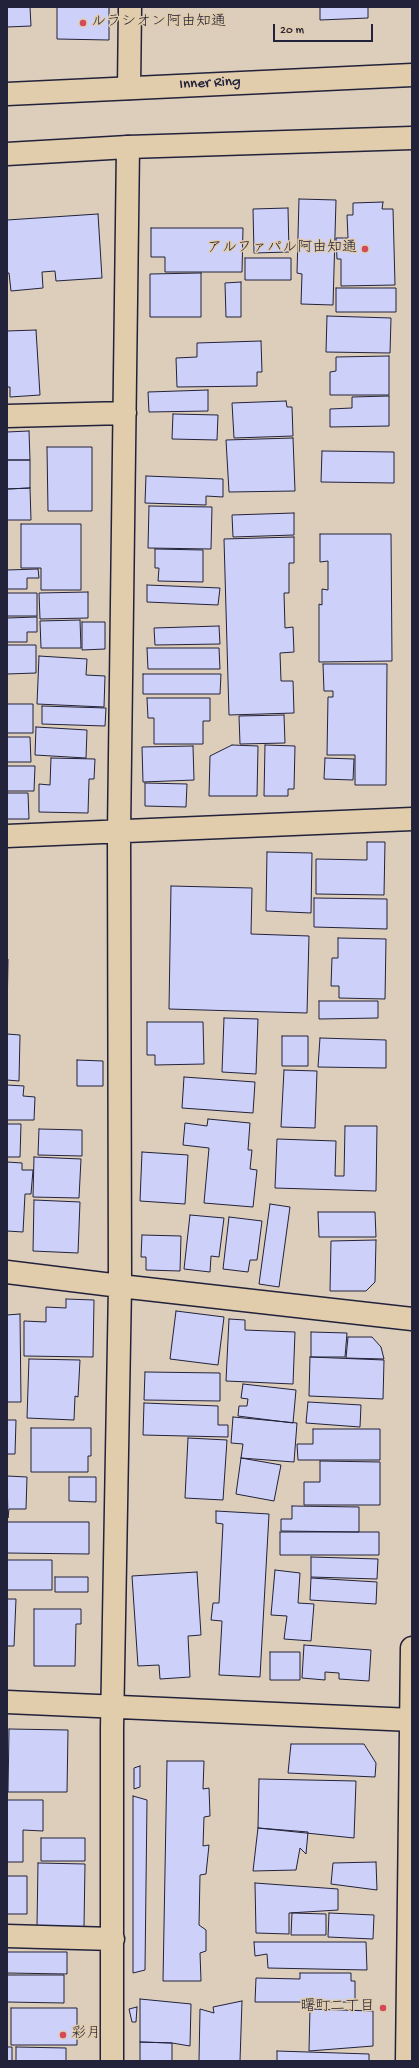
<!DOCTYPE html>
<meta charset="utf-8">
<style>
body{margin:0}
#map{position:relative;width:419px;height:2068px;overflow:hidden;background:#ddcdbb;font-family:"Gochi Hand",sans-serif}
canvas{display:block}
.frame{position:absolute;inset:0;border:8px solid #22223b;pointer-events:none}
.scale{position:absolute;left:273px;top:24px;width:100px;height:18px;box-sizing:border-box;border:2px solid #22223b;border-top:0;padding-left:5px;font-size:12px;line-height:14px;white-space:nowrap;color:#22223b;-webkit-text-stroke:3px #e1ccab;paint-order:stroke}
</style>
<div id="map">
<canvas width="419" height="2068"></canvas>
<div class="frame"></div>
<div class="scale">20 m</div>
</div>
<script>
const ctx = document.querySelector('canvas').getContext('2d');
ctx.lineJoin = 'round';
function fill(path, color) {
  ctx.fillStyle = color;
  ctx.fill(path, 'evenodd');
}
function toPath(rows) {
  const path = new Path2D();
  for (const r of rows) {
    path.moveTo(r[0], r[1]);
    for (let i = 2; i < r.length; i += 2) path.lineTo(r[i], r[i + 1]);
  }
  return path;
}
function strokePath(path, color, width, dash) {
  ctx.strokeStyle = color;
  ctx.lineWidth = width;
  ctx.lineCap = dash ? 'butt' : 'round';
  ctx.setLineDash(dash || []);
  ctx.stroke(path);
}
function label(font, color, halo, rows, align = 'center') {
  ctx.font = font + ' "Gochi Hand","Klee One",sans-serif';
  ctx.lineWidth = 3;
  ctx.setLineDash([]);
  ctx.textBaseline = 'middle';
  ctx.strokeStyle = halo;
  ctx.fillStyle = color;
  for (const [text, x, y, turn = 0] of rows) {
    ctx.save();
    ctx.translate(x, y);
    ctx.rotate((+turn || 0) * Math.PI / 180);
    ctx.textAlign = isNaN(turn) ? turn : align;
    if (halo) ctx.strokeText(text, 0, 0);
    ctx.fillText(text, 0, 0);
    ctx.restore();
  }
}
const building = toPath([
 [7,7,30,7,31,26,7,27,7,7],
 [57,7,109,7,109,40,57,39,57,7],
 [320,7,368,7,368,18,320,20,320,7],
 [299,199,336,200,333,305,301,304,302,274,297,273,299,199],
 [383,202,382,209,393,209,395,285,341,286,341,259,337,259,336,238,348,238,347,215,353,215,353,203,383,202],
 [288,208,289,252,254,253,253,209,288,208],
 [98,214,102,278,56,281,55,271,42,272,43,288,11,291,9,273,7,273,7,220,98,214],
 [151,228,243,228,242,272,165,272,165,257,151,257,151,228],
 [245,258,291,258,291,280,245,280,245,258],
 [201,273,201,317,150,317,150,274,201,273],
 [241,282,241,317,226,317,225,283,241,282],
 [336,288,396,288,396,312,336,312,336,288],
 [327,316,391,318,390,353,326,352,327,316],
 [36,330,40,395,10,397,10,387,7,387,7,331,36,330],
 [261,341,262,372,257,372,257,386,177,387,176,358,197,357,197,343,261,341],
 [389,356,389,395,330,395,330,372,336,371,336,357,389,356],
 [208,390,208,411,149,412,148,392,208,390],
 [389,396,389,426,330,427,330,409,352,408,352,397,389,396],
 [286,401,287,407,292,407,293,436,234,438,232,403,286,401],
 [173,414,218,415,217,440,172,439,173,414],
 [29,431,30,460,7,460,7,432,29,431],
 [293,438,295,491,229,492,226,440,293,438],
 [47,447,92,447,92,511,48,511,47,447],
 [322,451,394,452,394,483,321,482,322,451],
 [7,460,30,460,30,488,7,489,7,460],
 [146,476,223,479,223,497,206,496,206,505,145,503,146,476],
 [30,488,31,520,7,520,7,489,30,488],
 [149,506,212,507,211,549,148,548,149,506],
 [294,513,294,535,233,537,232,515,294,513],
 [21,524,81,524,81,590,41,590,41,568,21,568,21,524],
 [320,534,391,534,392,661,319,662,319,604,322,605,322,589,328,590,328,561,320,562,320,534],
 [294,537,294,563,289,563,289,593,284,593,285,628,293,627,294,652,280,653,281,681,293,681,294,713,229,715,224,539,294,537],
 [155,549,203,550,203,582,158,581,159,568,155,568,155,549],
 [38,569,39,578,27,578,27,589,7,589,7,570,38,569],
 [147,585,220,588,218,605,147,602,147,585],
 [88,592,88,618,40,619,39,593,88,592],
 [7,593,37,593,37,616,7,616,7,593],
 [37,617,37,632,27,632,27,642,7,642,7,618,37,617],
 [80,620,81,648,41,648,40,621,80,620],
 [82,622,105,622,105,649,82,650,82,622],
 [219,626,220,644,155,645,154,628,219,626],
 [7,645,36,645,36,673,7,674,7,645],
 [147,648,219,648,220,669,148,669,147,648],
 [39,656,87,659,86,675,105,676,104,707,37,704,39,656],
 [323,664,387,664,386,785,355,785,355,755,327,755,328,697,333,697,333,691,324,691,323,664],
 [143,674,221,674,220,694,143,694,143,674],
 [147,698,210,698,210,721,203,721,203,744,154,744,154,718,148,718,147,698],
 [7,704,33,704,33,733,7,733,7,704],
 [42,706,106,708,105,726,42,724,42,706],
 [284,715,285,743,240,744,239,716,284,715],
 [36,727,87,730,86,758,35,755,36,727],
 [7,737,30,737,31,762,7,762,7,737],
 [232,745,258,746,257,796,209,796,210,756,232,745],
 [265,745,295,746,294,789,288,789,288,796,264,796,265,745],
 [193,746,194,780,143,782,142,747,193,746],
 [51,758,95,759,94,779,89,779,88,813,39,812,39,784,50,785,51,758],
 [325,758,354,759,353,780,324,779,325,758],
 [7,766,35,766,34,791,7,791,7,766],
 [145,783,187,784,186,807,145,806,145,783],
 [7,793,28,793,29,819,7,819,7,793],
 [367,842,385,842,384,895,316,894,316,859,367,860,367,842],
 [267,852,312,853,311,913,266,911,267,852],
 [171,886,252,888,251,934,309,936,307,1013,169,1009,171,886],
 [314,898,387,899,387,929,314,927,314,898],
 [338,938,386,939,385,999,339,998,339,986,331,986,332,958,338,958,338,938],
 [7,959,8,959,7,1019,7,959],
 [319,1001,378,1001,378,1018,319,1019,319,1001],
 [224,1018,258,1019,256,1074,222,1072,224,1018],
 [147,1022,203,1022,204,1064,155,1065,155,1055,147,1055,147,1022],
 [7,1034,20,1035,19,1081,7,1080,7,1034],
 [282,1036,308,1036,308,1066,282,1066,282,1036],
 [320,1038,386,1040,386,1068,318,1067,320,1038],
 [77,1060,103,1061,103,1086,77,1086,77,1060],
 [284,1070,317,1071,315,1128,281,1127,284,1070],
 [184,1077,255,1082,253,1113,182,1108,184,1077],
 [7,1085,24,1086,23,1096,35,1097,34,1120,7,1120,7,1085],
 [208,1119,250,1123,248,1150,252,1150,250,1169,257,1170,253,1207,204,1203,209,1148,183,1145,185,1123,207,1126,208,1119],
 [7,1124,21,1124,20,1157,7,1157,7,1124],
 [345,1126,377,1126,376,1191,275,1188,277,1139,336,1141,335,1176,344,1176,345,1126],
 [39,1129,82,1130,82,1156,38,1155,39,1129],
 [142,1152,188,1155,185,1204,140,1201,142,1152],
 [34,1157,81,1159,79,1198,33,1197,34,1157],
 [7,1162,22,1163,22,1170,33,1170,31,1194,25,1194,23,1232,7,1231,7,1162],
 [34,1200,80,1202,78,1253,33,1251,34,1200],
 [270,1204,290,1207,279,1287,259,1284,270,1204],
 [318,1212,375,1212,376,1237,319,1237,318,1212],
 [190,1215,224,1218,219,1257,211,1256,210,1272,184,1269,190,1215],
 [229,1217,262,1221,257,1260,250,1260,248,1272,223,1269,229,1217],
 [142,1235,181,1236,180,1271,146,1270,146,1257,141,1257,142,1235],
 [376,1240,375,1282,366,1291,330,1291,331,1241,376,1240],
 [66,1299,94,1300,93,1357,24,1356,24,1321,46,1322,46,1307,66,1308,66,1299],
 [176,1311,224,1317,218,1365,170,1359,176,1311],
 [20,1314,21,1402,7,1402,7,1315,20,1314],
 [229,1319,245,1320,245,1330,295,1332,293,1384,226,1381,229,1319],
 [311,1332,347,1333,345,1357,311,1357,311,1332],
 [348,1337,372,1337,381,1347,384,1359,346,1358,348,1337],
 [310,1357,384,1360,383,1399,309,1396,310,1357],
 [29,1359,80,1360,78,1397,75,1396,74,1420,27,1418,29,1359],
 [145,1372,220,1373,220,1401,144,1400,145,1372],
 [243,1384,296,1390,293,1423,238,1416,239,1406,247,1406,248,1399,241,1398,243,1384],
 [308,1402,361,1405,360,1427,306,1423,308,1402],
 [144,1403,218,1406,218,1425,228,1425,228,1437,143,1435,144,1403],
 [233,1417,297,1423,294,1462,241,1458,243,1444,231,1443,233,1417],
 [7,1420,16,1420,15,1454,7,1454,7,1420],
 [31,1428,91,1428,91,1456,88,1456,88,1472,31,1472,31,1428],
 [313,1429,380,1429,380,1460,298,1460,297,1444,313,1444,313,1429],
 [188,1438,227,1440,223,1500,185,1498,188,1438],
 [241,1458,281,1465,274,1501,236,1494,241,1458],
 [320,1461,380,1462,380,1505,304,1505,304,1482,320,1482,320,1461],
 [7,1476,27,1477,26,1509,9,1509,8,1518,7,1476],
 [69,1477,96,1477,96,1502,69,1501,69,1477],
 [292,1506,359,1507,359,1532,281,1531,281,1519,292,1519,292,1506],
 [216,1511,269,1514,260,1677,219,1675,222,1621,211,1620,213,1603,219,1603,223,1524,216,1523,216,1511],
 [7,1522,89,1522,89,1554,7,1553,7,1522],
 [280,1532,379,1532,379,1555,280,1555,280,1532],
 [311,1557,378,1559,377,1579,311,1577,311,1557],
 [7,1560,52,1560,52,1590,7,1590,7,1560],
 [275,1570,300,1573,298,1603,314,1604,311,1641,284,1639,287,1616,271,1615,275,1570],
 [197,1572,201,1635,188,1636,190,1677,160,1679,159,1665,138,1666,132,1576,197,1572],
 [55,1577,88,1577,88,1592,55,1592,55,1577],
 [311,1578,377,1582,376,1604,310,1600,311,1578],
 [7,1599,16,1599,14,1646,7,1646,7,1599],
 [34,1609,81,1609,81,1624,76,1624,75,1666,34,1666,34,1609],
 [304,1645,371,1650,369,1681,339,1679,339,1673,325,1672,325,1680,302,1678,304,1645],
 [270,1652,300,1652,300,1680,270,1680,270,1652],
 [9,1729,68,1730,67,1792,8,1792,9,1729],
 [291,1744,364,1744,376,1763,375,1777,288,1773,291,1744],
 [167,1761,204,1761,203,1789,209,1788,210,1816,204,1817,203,1846,209,1845,206,1874,200,1875,199,1925,206,1930,206,1951,200,1953,201,1981,163,1981,167,1761],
 [140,1766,140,1787,134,1789,134,1768,140,1766],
 [259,1779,356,1781,354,1838,258,1828,259,1779],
 [133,1796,147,1800,145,1970,133,1973,133,1796],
 [7,1800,43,1800,43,1831,23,1830,23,1862,7,1862,7,1800],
 [258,1828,308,1832,306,1854,300,1848,296,1870,253,1871,258,1828],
 [41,1838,85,1838,85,1861,41,1861,41,1838],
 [376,1862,377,1890,331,1884,333,1863,376,1862],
 [38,1863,85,1864,84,1927,37,1927,38,1863],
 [7,1876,27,1876,27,1914,7,1914,7,1876],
 [255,1883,338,1889,338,1910,289,1913,289,1934,256,1933,255,1883],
 [292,1913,326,1914,326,1935,291,1935,292,1913],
 [329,1913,374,1915,373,1939,328,1937,329,1913],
 [254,1942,366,1942,367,1970,268,1968,267,1954,255,1956,254,1942],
 [7,1952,67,1952,67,1974,7,1973,7,1952],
 [300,1973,351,1973,351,1981,355,1981,355,2002,255,2002,256,1978,300,1979,300,1973],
 [7,1975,64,1975,64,2003,7,2002,7,1975],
 [140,1999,191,2004,190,2046,172,2043,140,2042,140,1999],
 [242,2001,240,2061,199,2061,200,2009,214,2013,213,2007,242,2001],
 [137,2007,136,2022,132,2022,129,2009,137,2007],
 [11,2008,77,2008,77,2045,11,2045,11,2008],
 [310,2009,373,2011,373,2046,309,2051,310,2009],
 [140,2042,172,2043,172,2061,140,2061,140,2042],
 [7,2047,12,2047,12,2061,7,2061,7,2047],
 [16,2047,66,2048,66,2061,16,2061,16,2047],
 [277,2051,369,2054,369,2061,277,2061,277,2051]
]);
fill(building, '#cdd1f9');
strokePath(building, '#22223b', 1);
const minor = toPath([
 [129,88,130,7],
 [7,416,125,413],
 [7,836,412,819],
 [7,1272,120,1286,412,1319],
 [7,1702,412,1720],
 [7,1936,113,1939],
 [112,2061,112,1728,120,1286,119,832,128,147],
 [407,2061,412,1648]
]);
const major = toPath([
 [7,94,412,75],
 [7,154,128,147,412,138]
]);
strokePath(minor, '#22223b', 25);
strokePath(major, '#22223b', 25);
strokePath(minor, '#e1ccab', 22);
strokePath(major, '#e1ccab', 22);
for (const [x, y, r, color] of [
 [83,23,4,"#d1495b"],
 [365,249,4,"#d1495b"],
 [383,2008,4,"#d1495b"],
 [63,2035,4,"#d1495b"]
]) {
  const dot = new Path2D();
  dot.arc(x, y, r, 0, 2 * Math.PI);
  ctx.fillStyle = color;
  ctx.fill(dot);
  strokePath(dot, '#e1ccab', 1.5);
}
label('15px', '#22223b', '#e1ccab', [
 ["ルラシオン阿由知通",91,23],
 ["アルファパル阿由知通",357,249,"right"],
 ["曙町二丁目",375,2008,"right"],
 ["彩月",71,2035]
], 'left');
label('15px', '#22223b', '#e1ccab', [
 ["Inner Ring",210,84,-3]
]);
</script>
